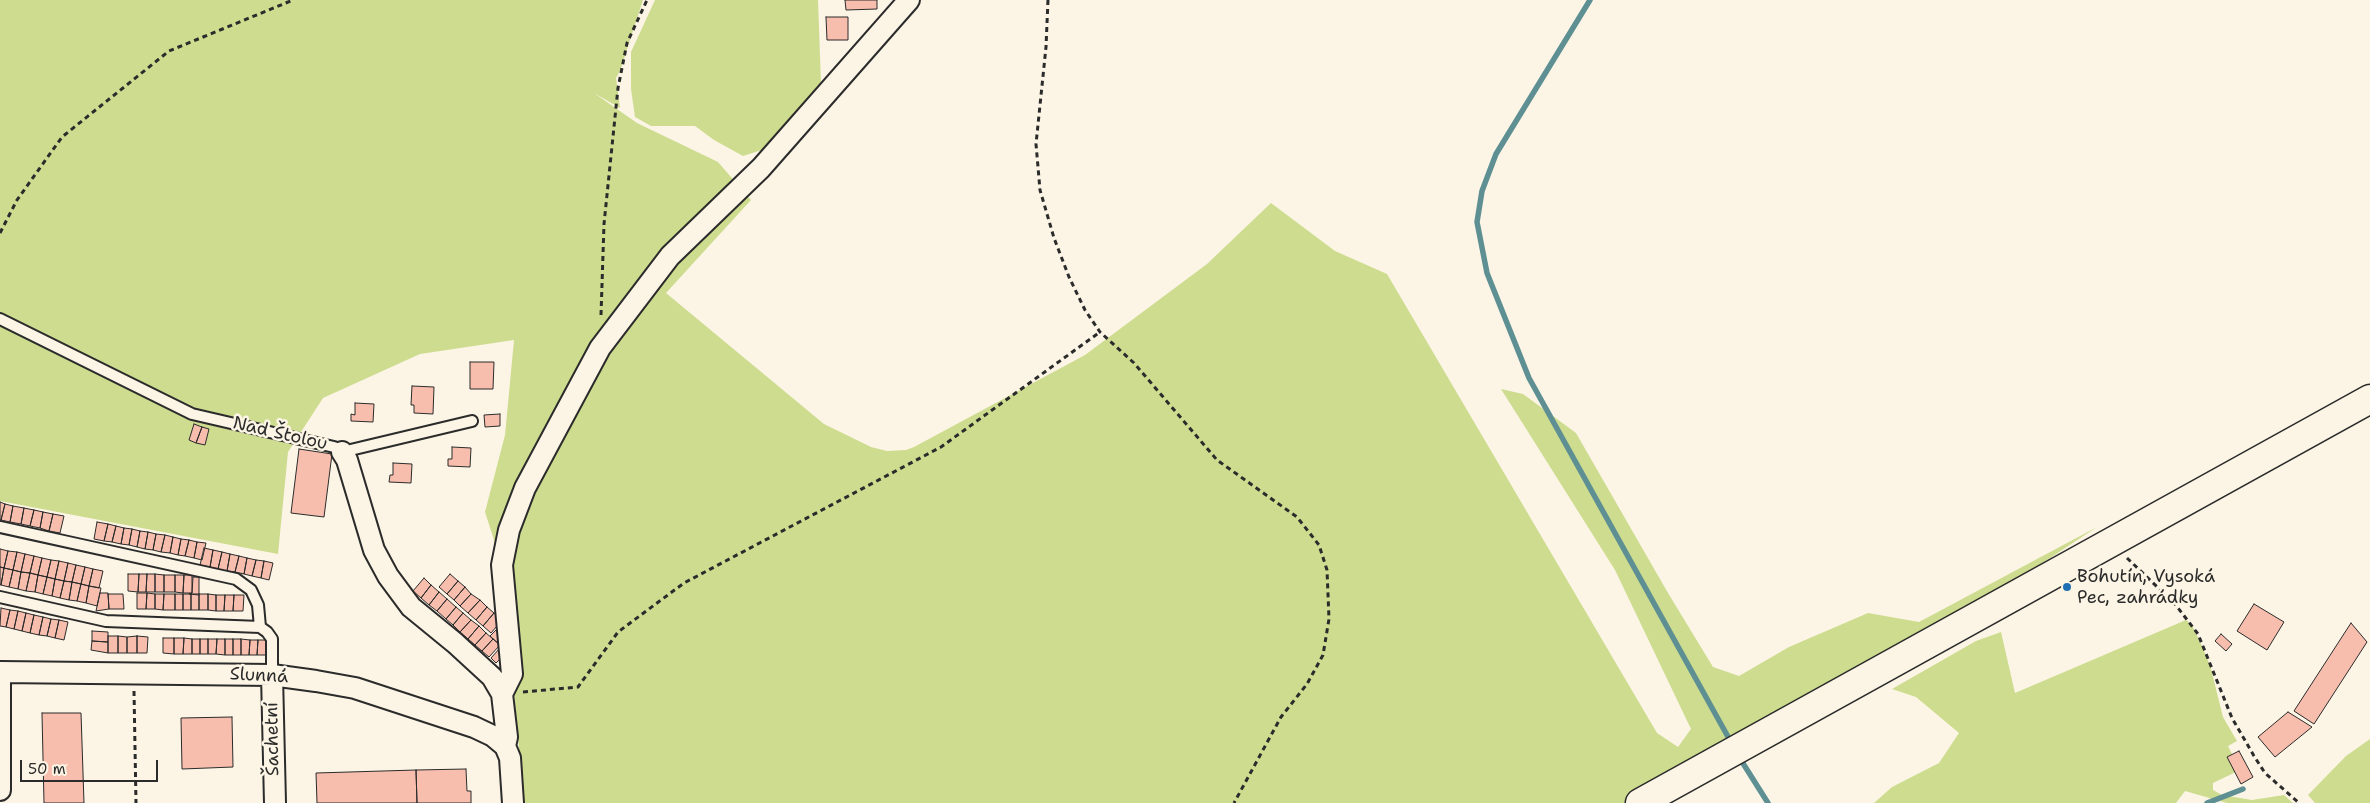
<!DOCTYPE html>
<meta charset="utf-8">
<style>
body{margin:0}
#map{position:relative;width:2370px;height:803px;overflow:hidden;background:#fcf5e5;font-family:"Shantell Sans",sans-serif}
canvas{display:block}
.scale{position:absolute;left:20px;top:760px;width:138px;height:22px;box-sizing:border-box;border:2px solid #2b2b2b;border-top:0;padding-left:6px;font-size:15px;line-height:18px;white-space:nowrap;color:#2b2b2b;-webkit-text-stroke:4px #fcf5e5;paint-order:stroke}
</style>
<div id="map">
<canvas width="2370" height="803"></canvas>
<div class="scale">50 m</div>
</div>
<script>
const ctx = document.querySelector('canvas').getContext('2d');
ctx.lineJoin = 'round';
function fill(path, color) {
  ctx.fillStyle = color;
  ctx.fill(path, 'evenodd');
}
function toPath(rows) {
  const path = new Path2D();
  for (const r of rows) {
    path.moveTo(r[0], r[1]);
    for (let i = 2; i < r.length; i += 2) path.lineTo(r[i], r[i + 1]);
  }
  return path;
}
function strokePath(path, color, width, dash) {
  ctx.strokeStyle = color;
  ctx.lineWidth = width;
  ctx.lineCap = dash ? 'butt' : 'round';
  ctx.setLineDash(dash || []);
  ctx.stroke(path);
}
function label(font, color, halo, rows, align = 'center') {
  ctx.font = font + ' "Shantell Sans",sans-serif';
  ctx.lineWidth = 5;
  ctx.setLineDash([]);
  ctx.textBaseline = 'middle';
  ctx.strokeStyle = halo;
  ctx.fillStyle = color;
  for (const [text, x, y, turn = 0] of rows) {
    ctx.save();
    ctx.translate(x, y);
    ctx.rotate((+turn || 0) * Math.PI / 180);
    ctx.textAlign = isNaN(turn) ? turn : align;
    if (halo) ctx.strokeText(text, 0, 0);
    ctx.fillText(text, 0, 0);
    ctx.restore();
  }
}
fill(toPath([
 [0,0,643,0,620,71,616,78,620,108,594,93,637,123,718,162,751,200,666,293,824,424,871,447,887,451,906,450,914,447,1085,355,1207,264,1271,203,1335,251,1387,274,1657,733,1678,747,1691,729,1615,570,1501,389,1523,394,1576,433,1668,593,1713,667,1739,676,1789,647,1868,613,1919,622,2097,527,2000,591,1713,755,1626,803,524,803,502,565,485,512,505,435,514,340,420,354,323,398,288,452,278,554,0,501],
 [655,0,818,0,821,84,771,147,743,156,714,140,695,126,651,126,635,117,631,89,631,52],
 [2186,620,2192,625,2201,644,2210,665,2223,717,2237,741,2228,746,2240,770,2213,783,2213,790,2222,795,2252,800,2284,795,2293,803,2227,803,2185,791,2176,803,1874,803,1892,787,1939,763,1959,733,1916,697,1892,689,1976,641,2001,632,2015,693],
 [2370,739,2370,803,2315,803,2308,795,2346,756]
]), '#cddc8f');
strokePath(toPath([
 [1590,0,1496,154,1482,191,1477,222,1487,273,1529,378,1732,744],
 [1739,757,1768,803],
 [2207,803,2243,789]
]), '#5e8f93', 5.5);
const building = toPath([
 [845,0,877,0,877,9,846,10,845,0],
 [826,17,848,17,848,40,827,40,826,17],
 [470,362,494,362,493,389,470,389,470,362],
 [412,386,434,387,433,414,414,413,414,405,411,405,412,386],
 [355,403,374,404,373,422,351,421,351,414,355,415,355,403],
 [500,414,500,426,485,427,484,415,500,414],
 [194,424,202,427,196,443,189,440,194,424],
 [202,427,209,429,205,445,196,443,202,427],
 [452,447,471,448,470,467,448,466,448,459,452,459,452,447],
 [299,449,332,454,324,517,291,513,299,449],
 [393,463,412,464,411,483,389,482,390,475,393,475,393,463],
 [0,502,5,504,1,520,0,520,0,502],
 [5,504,13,506,10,522,1,520,5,504],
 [13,506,24,508,21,524,10,522,13,506],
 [24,508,34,510,30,526,21,524,24,508],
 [34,510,43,512,40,528,30,526,34,510],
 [43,512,53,514,49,531,40,528,43,512],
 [53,514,64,516,60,533,49,531,53,514],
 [97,522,108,524,104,541,94,539,97,522],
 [108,524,116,526,112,542,104,541,108,524],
 [116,526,124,528,121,544,112,542,116,526],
 [124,528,132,529,129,545,121,544,124,528],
 [132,529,140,531,137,547,129,545,132,529],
 [140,531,148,532,145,549,137,547,140,531],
 [148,532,156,534,153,550,145,549,148,532],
 [156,534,165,535,161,552,153,550,156,534],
 [165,535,173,537,170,553,161,552,165,535],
 [173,537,181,539,178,555,170,553,173,537],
 [181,539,189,540,185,556,178,555,181,539],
 [189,540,197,542,194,558,185,556,189,540],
 [197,542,206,543,202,560,194,558,197,542],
 [204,548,213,550,210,567,200,565,204,548],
 [0,549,8,551,4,568,0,567,0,549],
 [213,550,222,552,218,569,210,567,213,550],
 [8,551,17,552,13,570,4,568,8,551],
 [17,552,25,554,21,572,13,570,17,552],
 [222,552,230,554,227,571,218,569,222,552],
 [25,554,34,556,30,573,21,572,25,554],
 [230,554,239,556,235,572,227,571,230,554],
 [34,556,42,558,38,575,30,573,34,556],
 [239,556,247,558,244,574,235,572,239,556],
 [42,558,51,560,47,577,38,575,42,558],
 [247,558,256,560,252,576,244,574,247,558],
 [51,560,59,561,55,579,47,577,51,560],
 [256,560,264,561,261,578,252,576,256,560],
 [59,561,68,563,64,581,55,579,59,561],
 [264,561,273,563,269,580,261,578,264,561],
 [68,563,76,565,72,582,64,581,68,563],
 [76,565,85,567,81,584,72,582,76,565],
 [0,567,4,568,1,585,0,585,0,567],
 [85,567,93,569,89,586,81,584,85,567],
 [4,568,13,570,9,587,1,585,4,568],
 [93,569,103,571,99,588,89,586,93,569],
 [13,570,21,572,18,589,9,587,13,570],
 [21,572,30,573,26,591,18,589,21,572],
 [30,573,38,575,35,592,26,591,30,573],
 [128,574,139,574,138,592,128,591,128,574],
 [139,574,147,574,146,592,138,592,139,574],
 [147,574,155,574,155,592,146,592,147,574],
 [155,574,164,575,164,592,155,592,155,574],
 [450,574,458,581,447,594,439,587,450,574],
 [38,575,47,577,43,594,35,592,38,575],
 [164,575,175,575,175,592,164,592,164,575],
 [175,575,184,575,183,593,175,592,175,575],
 [184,575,192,575,192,593,183,593,184,575],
 [47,577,55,579,52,596,43,594,47,577],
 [193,577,199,577,199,595,189,594,192,593,193,577],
 [424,578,431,585,421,598,413,591,424,578],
 [55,579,64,581,60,598,52,596,55,579],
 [64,581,72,582,69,600,60,598,64,581],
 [458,581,465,587,454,600,447,594,458,581],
 [72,582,81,584,77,601,69,600,72,582],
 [81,584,89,586,86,603,77,601,81,584],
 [431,585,439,592,429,605,421,598,431,585],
 [89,586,101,588,97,606,86,603,89,586],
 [465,587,471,594,460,606,454,600,465,587],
 [439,592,447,599,437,611,429,605,439,592],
 [100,593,108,593,109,609,96,611,100,593],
 [137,593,147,593,146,609,137,609,137,593],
 [147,593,155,594,155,609,146,609,147,593],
 [108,594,123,594,124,609,109,609,108,594],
 [155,594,164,594,163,610,155,609,155,594],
 [164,594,175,594,175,610,163,610,164,594],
 [175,594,183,594,183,610,175,610,175,594],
 [183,594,191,594,191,610,183,610,183,594],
 [191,594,199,594,199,610,191,610,191,594],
 [199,594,208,594,208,610,199,610,199,594],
 [208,594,216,595,216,611,208,610,208,594],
 [471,594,480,600,468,613,460,606,471,594],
 [216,595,225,595,224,611,216,611,216,595],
 [225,595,234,595,233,611,224,611,225,595],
 [234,595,244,595,243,611,233,611,234,595],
 [447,599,456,607,446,619,437,611,447,599],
 [480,600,487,607,476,620,468,613,480,600],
 [2254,604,2284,622,2267,650,2237,631,2254,604],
 [456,607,463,613,453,625,446,619,456,607],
 [487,607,494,613,483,626,476,620,487,607],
 [1,608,10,610,6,627,0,626,1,608],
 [10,610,18,611,14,629,6,627,10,610],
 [18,611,26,613,22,631,14,629,18,611],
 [26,613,34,615,30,633,22,631,26,613],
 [463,613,471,620,460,632,453,625,463,613],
 [494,613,502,620,491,633,483,626,494,613],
 [34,615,43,617,39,635,30,633,34,615],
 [43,617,51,619,47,636,39,635,43,617],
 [51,619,59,620,55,638,47,636,51,619],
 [59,620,68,622,64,640,55,638,59,620],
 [471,620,479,626,468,639,460,632,471,620],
 [2351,623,2367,642,2314,724,2294,711,2351,623],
 [479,626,486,633,475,645,468,639,479,626],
 [498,628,500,645,490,636,498,628],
 [92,631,108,632,108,642,92,641,92,631],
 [486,633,493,639,482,651,475,645,486,633],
 [2221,634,2232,644,2226,651,2215,641,2221,634],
 [108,636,118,636,118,653,108,653,108,636],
 [118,636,127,637,127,653,118,653,118,636],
 [137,636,148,637,147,653,137,653,137,636],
 [137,636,137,653,127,653,127,637,137,636],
 [163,638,174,638,174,654,163,653,163,638],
 [174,638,184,638,183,654,174,654,174,638],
 [184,638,192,639,192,654,183,654,184,638],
 [192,639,200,639,200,654,192,654,192,639],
 [200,639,208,639,208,654,200,654,200,639],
 [208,639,217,639,216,654,208,654,208,639],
 [217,639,225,639,225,655,216,654,217,639],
 [225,639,233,639,233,655,225,655,225,639],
 [233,639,241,639,241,655,233,655,233,639],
 [241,639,250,640,249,655,241,655,241,639],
 [493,639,500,645,489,657,482,651,493,639],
 [250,640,258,640,257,655,249,655,250,640],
 [258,640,267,640,267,655,257,655,258,640],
 [92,641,108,642,108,653,91,650,92,641],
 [500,648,506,653,496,663,491,658,500,648],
 [2288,712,2312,727,2275,757,2258,737,2288,712],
 [42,713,81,713,84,803,44,803,42,713],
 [232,717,233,767,182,769,181,718,232,717],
 [2239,751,2253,777,2241,784,2227,757,2239,751],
 [466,769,467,791,471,791,471,803,417,803,416,770,466,769],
 [416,770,417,803,317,803,316,773,416,770]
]);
fill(building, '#f7beae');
strokePath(building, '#2b2b2b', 1);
const service = toPath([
 [0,319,192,414,334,447,342,452,472,421],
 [0,527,236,579,251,590,258,605,260,627],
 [0,597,106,621,260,627,267,632,272,639,272,675]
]);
const minor = toPath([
 [342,452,347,460,374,550,388,576,411,607,455,643,492,677,502,694,507,737,505,746,510,758,513,803],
 [0,672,272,675,316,681,355,688,474,727,493,736,505,746],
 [272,675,275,803],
 [502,694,512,674,502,565,509,530,525,488,600,348,670,256,761,168,909,0],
 [0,790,0,672]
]);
const primary = toPath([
 [1640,803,2370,399]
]);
strokePath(service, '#2b2b2b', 14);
strokePath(minor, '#2b2b2b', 24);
strokePath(primary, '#2b2b2b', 31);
strokePath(toPath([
 [1048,0,1046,47,1036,144,1040,190,1054,238,1069,277,1085,310,1100,332,1134,363,1217,460,1297,517,1319,545,1327,570,1329,619,1323,655,1307,684,1281,717,1234,803],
 [0,233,17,200,62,137,169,51,293,0],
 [601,315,604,224,618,88,627,43,647,0],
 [2127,558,2175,604,2198,634,2232,718,2254,756,2265,773,2299,803],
 [134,691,136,803],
 [523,692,578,687,618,632,684,583,941,447,1100,332]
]), '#2b2b2b', 3, [5, 4]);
strokePath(service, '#fcf5e5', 10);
strokePath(minor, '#fcf5e5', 20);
strokePath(primary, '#fcf5e5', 28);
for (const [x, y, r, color] of [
 [2067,587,5,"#1f6fb2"]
]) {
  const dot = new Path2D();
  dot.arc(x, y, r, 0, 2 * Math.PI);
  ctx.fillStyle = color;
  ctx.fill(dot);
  strokePath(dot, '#fcf5e5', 2);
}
label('18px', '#2b2b2b', '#fcf5e5', [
 ["Nad Štolou",280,434,13],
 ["Slunná",259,676,3],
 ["Šachetní",273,739,-91]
]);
label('18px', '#2b2b2b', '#fcf5e5', [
 ["Bohutín, Vysoká",2077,577],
 ["Pec, zahrádky",2077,598]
], 'left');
</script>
